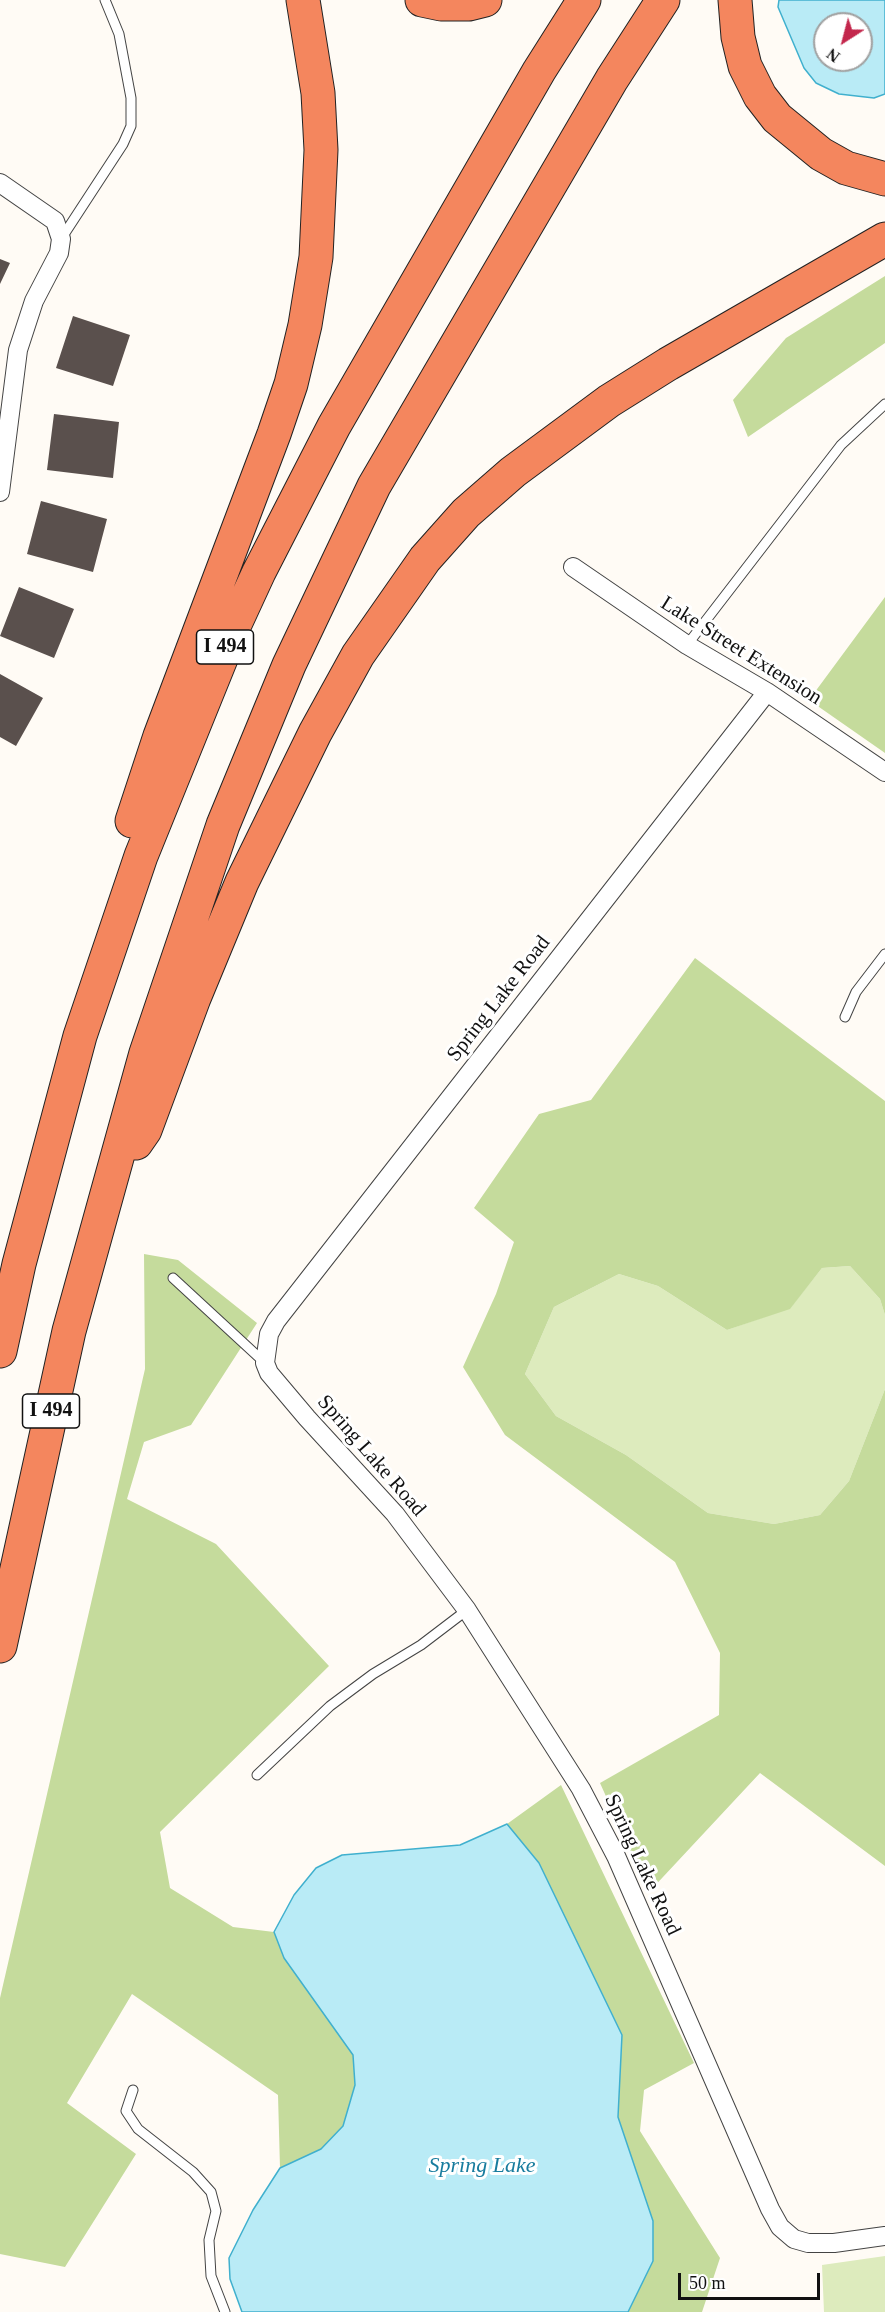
<!DOCTYPE html>
<style>
body{margin:0}
#map{position:relative;width:885px;height:2312px;overflow:hidden;background:#fffbf5;font-family:"Times New Roman",serif}
canvas{display:block}
.north{position:absolute;left:813px;top:12px;width:60px;height:60px;box-sizing:border-box;background:#fff;border:2px solid #a0a0a0;border-radius:50%;rotate:216deg;font-size:16px;font-weight:700;line-height:24px;text-align:center;color:#111}
.north::after{content:'';display:block;margin:auto;width:21px;height:27px;background:#c3274c;clip-path:polygon(50% 0,100% 100%,50% 72%,0 100%)}
.scale{position:absolute;left:678px;top:2273px;width:142px;height:27px;box-sizing:border-box;border:3px solid #111;border-top:0;padding-left:8px;font-size:18px;line-height:21px;white-space:nowrap;color:#111;-webkit-text-stroke:4px #fff;paint-order:stroke}
</style>
<div id="map">
<canvas width="885" height="2312"></canvas>
<div class="north">N</div>
<div class="scale">50 m</div>
</div>
<script>
const ctx = document.querySelector('canvas').getContext('2d');
ctx.lineJoin = 'round';
function fill(path, color) {
  ctx.fillStyle = color;
  ctx.fill(path, 'evenodd');
}
function toPath(rows) {
  const path = new Path2D();
  for (const r of rows) {
    path.moveTo(r[0], r[1]);
    for (let i = 2; i < r.length; i += 2) path.lineTo(r[i], r[i + 1]);
  }
  return path;
}
function strokePath(path, color, width, dash) {
  ctx.strokeStyle = color;
  ctx.lineWidth = width;
  ctx.lineCap = dash ? 'butt' : 'round';
  ctx.setLineDash(dash || []);
  ctx.stroke(path);
}
function label(font, color, halo, rows, align = 'center') {
  ctx.font = font + ' "Times New Roman",serif';
  ctx.lineWidth = 6;
  ctx.setLineDash([]);
  ctx.textBaseline = 'middle';
  ctx.strokeStyle = halo;
  ctx.fillStyle = color;
  for (const [text, x, y, turn = 0] of rows) {
    ctx.save();
    ctx.translate(x, y);
    ctx.rotate((+turn || 0) * Math.PI / 180);
    ctx.textAlign = isNaN(turn) ? turn : align;
    if (halo) ctx.strokeText(text, 0, 0);
    ctx.fillText(text, 0, 0);
    ctx.restore();
  }
}
fill(toPath([
 [850,1266,880,1299,885,1315,885,1389,849,1481,820,1515,774,1524,708,1513,626,1455,556,1416,525,1374,554,1307,619,1274,658,1286,727,1330,790,1308,822,1268],
 [885,2256,885,2312,824,2312,822,2265]
]), '#ddebbd');
fill(toPath([
 [885,276,885,343,748,437,733,400,786,338],
 [885,597,885,753,809,700],
 [695,958,885,1101,885,1315,880,1299,850,1266,822,1268,790,1309,727,1330,658,1286,619,1274,554,1307,525,1374,556,1416,626,1455,708,1513,774,1524,820,1515,849,1481,885,1389,885,1866,760,1773,649,1892,600,1783,719,1715,720,1653,675,1562,505,1435,463,1367,496,1294,514,1242,474,1208,539,1114,591,1100],
 [144,1254,178,1260,257,1323,191,1425,144,1442,127,1499,216,1544,329,1666,160,1832,170,1888,233,1927,274,1932,284,1958,353,2055,355,2085,343,2126,321,2149,280,2168,278,2095,132,1994,67,2103,136,2154,65,2267,0,2254,0,1998,145,1369],
 [561,1785,694,2063,644,2090,640,2131,720,2258,702,2312,628,2312,653,2261,653,2222,618,2117,622,2035,539,1863,507,1824]
]), '#c5db9c');
const water = toPath([
 [779,0,885,0,885,94,874,98,839,94,816,83,804,68,778,7,779,0],
 [825,24,861,24,861,60,825,60,825,24],
 [507,1824,539,1863,622,2035,618,2117,653,2221,653,2261,628,2312,242,2312,230,2279,229,2258,253,2210,280,2168,321,2149,343,2126,355,2085,353,2055,284,1958,274,1932,294,1895,316,1868,342,1855,460,1845,507,1824]
]);
fill(water, '#b9ebf6');
strokePath(water, '#40b0ce', 1.5);
fill(toPath([
 [0,259,10,263,0,284],
 [73,316,130,335,113,386,56,368],
 [54,414,119,422,113,478,47,470],
 [41,501,107,519,93,572,27,554],
 [19,587,74,609,54,658,0,636],
 [0,674,43,698,16,746,0,737]
]), '#5a504d');
const lane = toPath([
 [61,239,123,144,131,126,131,98,119,34,105,0],
 [687,645,841,445,885,404],
 [845,1017,856,992,885,954],
 [173,1278,264,1362],
 [257,1775,330,1706,373,1674,421,1645,467,1610],
 [133,2090,126,2111,138,2129,193,2172,211,2192,216,2211,209,2240,211,2276,225,2312]
]);
const street = toPath([
 [0,183,55,221,61,239,59,253,34,301,18,350,0,492],
 [573,567,687,645,767,692,885,772],
 [767,692,276,1321,269,1334,265,1363,269,1373,307,1418,395,1514,467,1610,581,1789,616,1856,770,2209,780,2227,794,2239,808,2243,834,2243,885,2236]
]);
const highway = toPath([
 [422,0,441,4,469,4,485,0],
 [735,0,738,37,745,66,760,96,777,118,821,154,846,168,885,179],
 [132,821,160,736,274,434,291,384,305,325,316,257,321,150,318,93,303,0],
 [136,1143,145,1130,194,998,242,882,315,733,358,655,425,559,466,513,513,472,609,401,668,364,885,239],
 [0,1351,19,1264,80,1036,141,856,235,624,259,572,334,426,539,71,584,0],
 [0,1646,69,1331,146,1053,223,825,289,665,374,486,612,79,663,0]
]);
strokePath(lane, '#444', 11);
strokePath(street, '#444', 20);
strokePath(highway, '#222', 35);
strokePath(lane, '#fff', 9);
strokePath(street, '#fff', 18);
strokePath(highway, '#f4865e', 33);
for (const [x, y, w] of [
 [225,647,57],
 [51,1411,57]
]) {
  const box = new Path2D();
  box.roundRect(x - w / 2, y - 17, w, 34, 4.5);
  ctx.fillStyle = '#fff';
  ctx.fill(box);
  strokePath(box, '#111', 1.5);
}
label('bold 20px', '#111', null, [
 ["I 494",225,647],
 ["I 494",51,1411]
]);
label('21px', '#111', '#fff', [
 ["Lake Street Extension",741,651,32],
 ["Spring Lake Road",499,999,-52],
 ["Spring Lake Road",371,1456,49],
 ["Spring Lake Road",642,1865,65]
]);
label('italic 22px', '#187c9e', '#fff', [
 ["Spring Lake",482,2166]
]);
</script>
